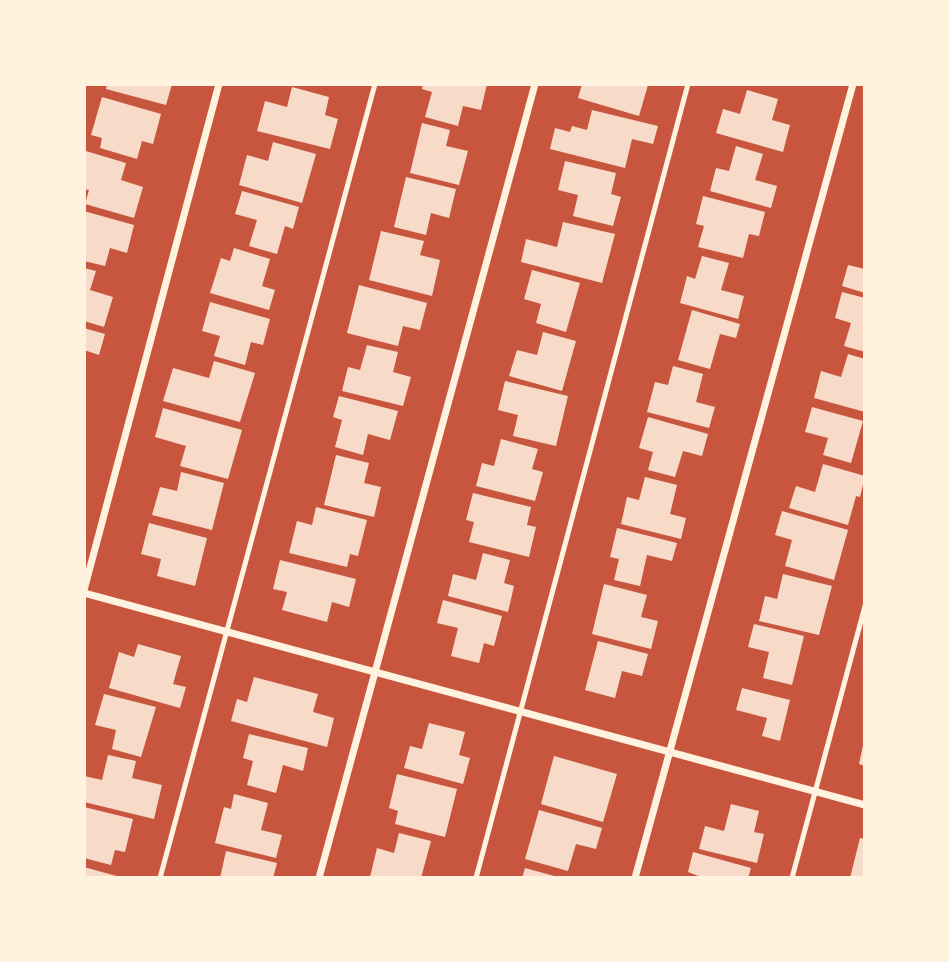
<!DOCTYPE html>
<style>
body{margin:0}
#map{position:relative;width:949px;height:962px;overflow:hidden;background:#c8553d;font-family:"Roboto Serif",serif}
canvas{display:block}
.frame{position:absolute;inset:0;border:86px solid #fff3e0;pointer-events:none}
</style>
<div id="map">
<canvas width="949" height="962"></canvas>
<div class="frame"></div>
</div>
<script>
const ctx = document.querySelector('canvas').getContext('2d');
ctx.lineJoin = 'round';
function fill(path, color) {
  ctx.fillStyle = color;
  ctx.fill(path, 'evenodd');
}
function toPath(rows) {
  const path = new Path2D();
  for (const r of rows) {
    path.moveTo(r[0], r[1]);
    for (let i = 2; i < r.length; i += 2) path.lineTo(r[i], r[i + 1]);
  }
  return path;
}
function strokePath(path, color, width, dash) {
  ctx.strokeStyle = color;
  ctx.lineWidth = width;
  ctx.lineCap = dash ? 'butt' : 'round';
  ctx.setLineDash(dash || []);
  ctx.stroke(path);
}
fill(toPath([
 [107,84,172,84,166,105,106,89],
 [423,84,487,84,481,110,463,106,458,126,425,117,432,92,422,89],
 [582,84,643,84,648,85,639,116,578,98],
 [292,87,329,97,325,115,338,119,330,149,257,131,265,101,287,107],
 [747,90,778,99,772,120,790,125,783,152,716,133,723,109,740,114],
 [102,97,161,114,153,144,142,141,137,159,100,148,102,138,91,135],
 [592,110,658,126,653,144,632,139,625,168,550,149,555,128,570,132,572,126,587,130],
 [422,123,450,130,446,146,468,151,459,185,410,173],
 [273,142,316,154,302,203,239,185,247,155,268,161],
 [736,146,763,154,755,180,777,186,771,208,710,191,716,168,729,171],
 [86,151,126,163,121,180,143,187,134,218,85,204,89,190,84,189],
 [565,161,616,173,611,194,621,197,613,226,573,216,578,195,558,190],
 [406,177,456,189,449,218,431,213,426,235,394,227],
 [242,191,299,207,293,229,285,226,277,254,249,246,257,220,235,214],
 [703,196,765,212,759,236,749,234,743,258,698,247,704,226,696,224],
 [84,211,134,225,127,253,110,248,105,266,84,261],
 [563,222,615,234,602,283,521,262,526,239,557,247],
 [381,231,424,241,420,255,440,260,432,296,369,280],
 [234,248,270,259,262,286,275,290,269,310,210,293,221,258,230,261],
 [702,256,729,263,721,290,744,296,738,319,680,303,687,276,695,279],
 [848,265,865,269,865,293,842,286],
 [84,268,96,271,90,290,113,297,104,327,84,321],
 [532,270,580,283,566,332,536,323,541,304,524,299],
 [359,285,427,303,420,330,403,326,398,346,347,333],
 [842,292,865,298,865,352,844,346,851,323,835,318],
 [210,302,270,319,263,345,251,342,245,365,214,356,220,336,202,331],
 [692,310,740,324,736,338,720,334,710,369,678,360],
 [84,328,105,334,99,355,84,350],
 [543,332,576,341,562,391,509,376,517,350,537,355],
 [367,345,398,352,393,372,411,377,403,406,342,391,348,367,360,370],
 [848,354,865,359,865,412,814,398,821,371,841,377],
 [214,361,255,373,240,422,163,401,173,368,209,378],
 [673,366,703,374,696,402,715,407,709,428,647,412,655,382,668,385],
 [505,381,568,396,556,446,513,436,518,415,498,410],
 [339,396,398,411,390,440,368,434,363,455,335,447,342,420,333,417],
 [812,407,863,421,851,463,823,455,828,438,805,432],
 [163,408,242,430,228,479,180,466,186,446,155,437],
 [648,417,708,434,702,456,683,451,675,477,648,470,653,452,639,448],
 [501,439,538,449,532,469,543,472,535,501,476,486,482,463,494,466],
 [336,455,369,463,364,483,381,487,374,517,324,505],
 [823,464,865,476,860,497,856,496,848,525,789,508,796,486,815,492],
 [181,472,224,483,212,530,152,515,160,487,177,491],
 [645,477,677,485,670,514,686,518,681,539,621,524,627,497,639,500],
 [473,493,531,507,527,525,536,527,529,557,469,542,474,522,466,520],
 [316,507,367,520,358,556,350,554,347,567,289,553,297,521,312,525],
 [782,511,848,530,834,580,785,566,792,540,775,535],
 [149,523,207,538,195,586,157,576,161,559,141,554],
 [617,528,677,543,672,561,647,555,640,586,614,580,619,559,610,557],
 [483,553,510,560,504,583,514,586,508,612,448,596,453,574,476,580],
 [280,560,356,579,349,607,332,602,327,622,282,610,287,592,273,589],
 [783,574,832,586,819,635,759,621,765,596,777,599],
 [604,584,647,595,641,617,658,621,651,649,592,634],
 [443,600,502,616,494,646,484,643,479,663,451,656,458,628,437,623],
 [754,624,804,636,792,685,763,678,769,652,748,647],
 [598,641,648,654,642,676,622,671,615,698,585,690],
 [138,644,181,656,173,684,186,687,180,708,109,688,119,652,134,657],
 [254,677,318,694,313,712,334,718,327,747,231,721,237,699,247,702],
 [742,688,790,700,780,741,762,736,767,718,736,710],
 [104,694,156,707,141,757,112,749,116,730,95,725],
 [429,723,465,732,459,755,470,758,463,784,404,768,410,746,422,749],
 [249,734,308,748,303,771,283,765,276,793,247,785,253,761,243,758],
 [864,741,865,741,865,766,859,764],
 [108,755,136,761,132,778,162,785,154,819,84,802,84,776,102,780],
 [554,756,617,774,603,822,541,804],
 [397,774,457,789,445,837,395,824,398,811,389,808],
 [234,794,268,803,261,830,282,835,276,858,215,843,224,807,231,809],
 [731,804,759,811,754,832,764,834,757,863,699,849,705,826,724,831],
 [84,807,133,819,125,852,115,850,111,865,84,858],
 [539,810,602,828,596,849,576,844,568,871,525,859],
 [399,833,431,841,421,878,370,877,377,848,394,853],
 [860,838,865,839,865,878,850,878],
 [226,851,277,863,273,878,220,878],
 [693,852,751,868,748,878,704,878,688,872],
 [84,867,120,877,120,878,84,878],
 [525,868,558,877,558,878,522,878]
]), '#f7dbc8');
strokePath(toPath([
 [160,878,375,84],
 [476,878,688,84],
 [792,878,865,606]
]), '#fff3e0', 5);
strokePath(toPath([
 [84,590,219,84],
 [84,593,865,805],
 [319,878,535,84],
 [635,878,853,84]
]), '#fff3e0', 7);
</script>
